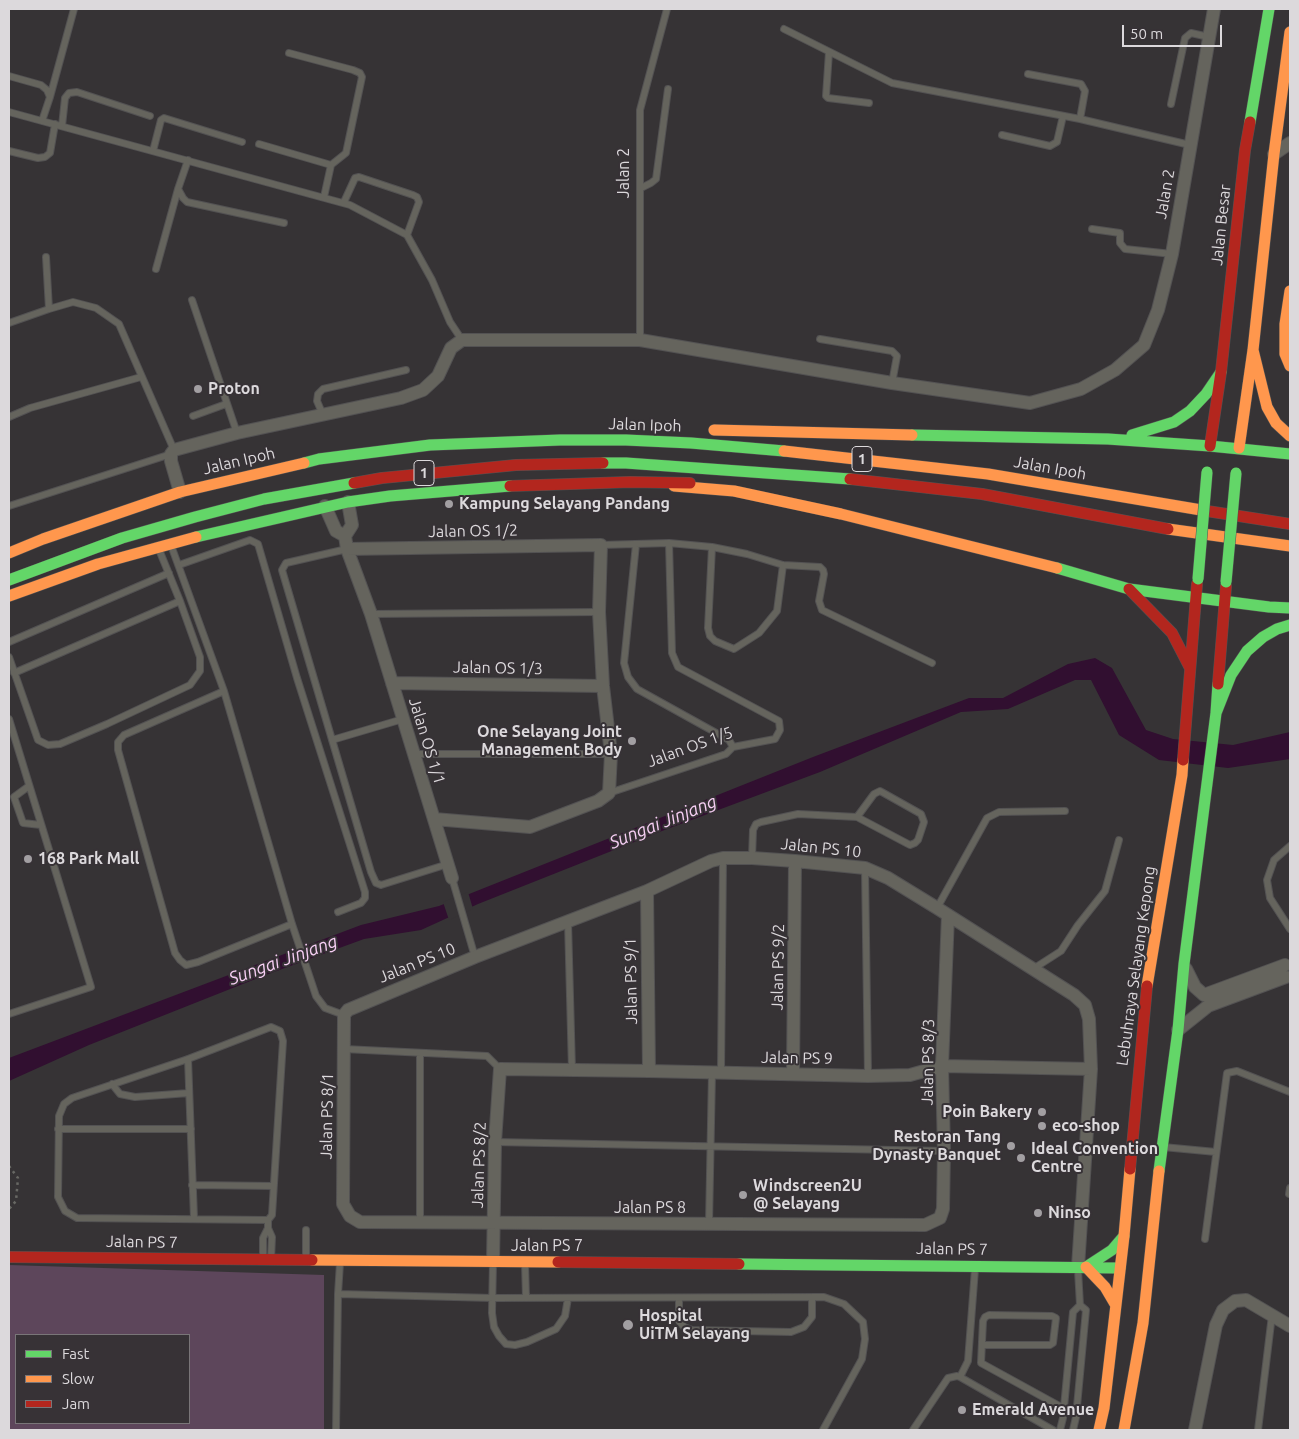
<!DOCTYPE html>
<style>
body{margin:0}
#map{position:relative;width:1299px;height:1439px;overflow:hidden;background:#363335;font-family:Ubuntu,sans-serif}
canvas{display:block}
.frame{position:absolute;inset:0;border:10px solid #dcd9dc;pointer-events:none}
.legend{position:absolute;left:15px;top:1334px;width:175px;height:90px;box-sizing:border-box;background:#373236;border:1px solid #797578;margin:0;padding:6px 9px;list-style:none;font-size:15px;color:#dcd9dc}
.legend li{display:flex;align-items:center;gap:10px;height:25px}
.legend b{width:25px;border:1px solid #797578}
.scale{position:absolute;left:1122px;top:25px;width:100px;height:22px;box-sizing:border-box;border:2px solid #dcd9dc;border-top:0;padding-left:6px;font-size:15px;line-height:18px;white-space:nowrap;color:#dcd9dc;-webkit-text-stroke:4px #373236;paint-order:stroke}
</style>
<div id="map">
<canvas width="1299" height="1439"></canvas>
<div class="frame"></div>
<ul class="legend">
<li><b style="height:6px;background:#63d668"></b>Fast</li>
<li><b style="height:6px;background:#ff974d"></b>Slow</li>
<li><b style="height:6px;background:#b3261e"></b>Jam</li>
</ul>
<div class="scale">50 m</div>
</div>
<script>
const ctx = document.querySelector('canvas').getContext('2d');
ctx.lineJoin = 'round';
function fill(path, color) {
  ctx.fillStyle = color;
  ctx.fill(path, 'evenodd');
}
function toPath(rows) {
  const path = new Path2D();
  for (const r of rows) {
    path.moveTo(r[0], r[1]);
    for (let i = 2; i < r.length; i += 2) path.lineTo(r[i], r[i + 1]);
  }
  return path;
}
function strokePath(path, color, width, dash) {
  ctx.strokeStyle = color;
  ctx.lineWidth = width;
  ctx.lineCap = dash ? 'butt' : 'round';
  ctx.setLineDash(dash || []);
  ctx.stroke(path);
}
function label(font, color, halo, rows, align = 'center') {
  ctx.font = font + ' Ubuntu,sans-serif';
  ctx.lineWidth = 4;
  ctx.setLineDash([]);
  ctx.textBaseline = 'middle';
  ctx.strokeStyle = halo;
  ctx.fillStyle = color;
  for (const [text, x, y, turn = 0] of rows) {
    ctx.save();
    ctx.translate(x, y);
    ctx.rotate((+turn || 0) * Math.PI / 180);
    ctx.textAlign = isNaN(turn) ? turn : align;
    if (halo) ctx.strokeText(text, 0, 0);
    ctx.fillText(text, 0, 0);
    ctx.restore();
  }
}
fill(toPath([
 [9,1265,324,1275,324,1430,9,1430],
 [16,1335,189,1335,189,1423,16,1423]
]), '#5d465b');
fill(toPath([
 [1095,658,1112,668,1146,730,1173,739,1233,745,1290,732,1290,759,1228,768,1159,760,1119,735,1091,680,1075,680,1008,709,961,712,820,772,662,831,478,904,421,930,364,939,263,976,89,1045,9,1081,9,1058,361,925,439,906,813,757,969,698,1003,698,1068,664]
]), '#310f30');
fill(toPath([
 [468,892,473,909,449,920,443,902]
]), '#363335');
const lane = toPath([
 [784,29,892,83,1080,119,1190,145],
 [829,52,826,96,828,98,869,103],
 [289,53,353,70,360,73,362,77,346,153,331,165],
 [1028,74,1081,84,1085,91,1080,119],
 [9,76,41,85,47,90,50,97,42,121],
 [50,97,74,9],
 [1171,104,1185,38,1191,33,1209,37],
 [9,112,350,205,407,235,432,280,450,322,462,340],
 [62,126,65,98,69,93,77,92,150,116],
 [1002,135,1050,146,1057,142,1063,116],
 [259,144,331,165,324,197],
 [9,151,38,158,45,157,50,153,55,124],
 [153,151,161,120,164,118,242,142],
 [188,160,178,189,183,198,187,202,284,223],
 [641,188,651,183,656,179,668,89],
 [344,202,355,178,359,177,413,195,417,197,419,202,407,235],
 [1092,229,1120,233,1120,243,1125,249,1172,254],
 [46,257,49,309],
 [156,269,178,189],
 [192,300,237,433],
 [9,323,49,309,73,302,96,308,119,324,174,450],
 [820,339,892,351,897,356,892,383],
 [640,340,640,110,667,9],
 [323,415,317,401,318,394,323,389,406,370],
 [193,416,226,404],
 [9,417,30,408,141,377],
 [9,506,171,454],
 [636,544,624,663,628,677,637,689,729,740,733,747],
 [601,545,669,543,712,547,747,554,783,565,820,567,823,570,824,574,819,601,822,610,932,663],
 [712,547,708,628,710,636,715,641,734,649,759,633,777,611,783,565],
 [172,548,224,691,292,924,316,996,325,1008,344,1015],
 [347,549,286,563,282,570,371,872,376,883,381,885,448,864],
 [179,565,250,540,258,544,297,678,365,892,365,898,361,903,338,912],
 [371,614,599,612],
 [9,642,169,573],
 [9,657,38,740,48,745,60,744,107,724,190,685,200,671,200,657,180,601,160,552],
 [14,673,180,601],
 [224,691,124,735,118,742,118,750,175,953,180,960,186,965,198,962,292,924],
 [9,719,91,987,9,1014],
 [332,740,403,719],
 [414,754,611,754],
 [29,786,14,797,23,823,41,825],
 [609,793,726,754,733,747,775,739,780,730,779,721,678,667,672,653,669,543],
 [1290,846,1274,860,1267,880,1270,898,1290,929],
 [752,858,753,830,756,824,761,822,798,814,857,817,910,845,915,843,918,840,924,822,921,814,880,791,874,794,857,817],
 [865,868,868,1076],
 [452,878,475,957],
 [937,908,987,818,999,812,1065,811],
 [568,922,572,1070],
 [1033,969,1061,951,1078,925,1105,891,1119,840],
 [344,1049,487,1056,500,1069],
 [188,1059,194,1218],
 [721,1072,723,858],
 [112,1084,120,1094,135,1097,189,1093],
 [58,1129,191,1129],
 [495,1142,944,1151],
 [1163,1147,1216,1152],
 [192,1185,273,1186],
 [1289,1194,1290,1188],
 [268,1220,77,1218,65,1211,58,1197,59,1116,64,1104,72,1098,188,1059,271,1027,280,1031,283,1041,272,1215,268,1220,268,1228,272,1237,271,1259],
 [420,1223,420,1053],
 [709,1224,712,1073],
 [1205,1239,1227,1073,1237,1071,1290,1092],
 [263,1258,263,1238,268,1228],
 [306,1258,306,1230],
 [493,1262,492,1313,494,1327,499,1336,506,1344,515,1345,527,1342,556,1329,565,1316,568,1298],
 [525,1263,526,1298],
 [338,1294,340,1263],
 [679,1298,679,1321,684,1327,692,1330,791,1332,804,1327,812,1317,812,1298],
 [982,1345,1050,1345,1053,1343,1056,1318,1052,1316,989,1315,985,1317,983,1321,981,1363,1063,1408],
 [960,1377,968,1361,975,1269],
 [336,1430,338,1294,493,1298,824,1297,844,1304,863,1322,865,1339,862,1359,823,1430],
 [913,1430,948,1378,957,1376,960,1377,1053,1430],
 [1060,1430,1063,1418,1073,1312,1080,1305,1078,1270],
 [1073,1430,1076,1417,1086,1310,1080,1305],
 [1258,1430,1272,1315]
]);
const street = toPath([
 [1274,154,1290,143],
 [180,492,171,461,171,454,174,450,237,433,401,398,423,390,438,376,451,348,462,340,640,340,892,383,1030,403,1081,389,1115,370,1144,345,1158,310,1172,254,1214,9],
 [348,502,352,525,345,536,347,549,371,614,452,878],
 [325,506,336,531,345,536],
 [347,549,601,545,599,612,603,686,611,754,609,793,598,801,530,827,434,819],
 [392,683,603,686],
 [647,891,649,1071],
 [948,915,942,1066,944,1151,943,1209,940,1218,925,1225,360,1222,350,1216,343,1204,344,1015,348,1010,475,957,647,891,711,861,723,858,752,858,795,861,865,868,888,878,937,908,1074,995,1085,1005,1089,1019,1091,1069,1078,1267],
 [1186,969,1195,987,1204,995,1285,965],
 [1178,1030,1208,1006,1286,977],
 [793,1074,795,861],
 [493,1262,495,1142,500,1069,649,1071,868,1076,910,1075,942,1066,1091,1069],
 [1195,1430,1216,1325,1223,1310,1235,1301,1246,1300,1290,1326]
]);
const fast = toPath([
 [1250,122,1269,9],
 [912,435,1108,439,1210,446,1290,454],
 [1132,435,1174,422,1190,411,1206,394,1221,372],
 [304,463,319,459,430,445,560,440,626,440,691,443,784,451],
 [603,463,626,463,850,479],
 [196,537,348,502,390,496,510,486],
 [1057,568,1129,589,1269,607,1290,608],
 [9,580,122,538,195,517,264,499,354,483],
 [1216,713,1231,675,1247,651,1263,637,1277,629,1290,625],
 [1159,1171,1178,1030,1184,964,1216,713,1218,684],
 [739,1264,1120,1268],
 [1086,1267,1112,1250,1124,1236]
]);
const slow = toPath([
 [1290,291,1285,324,1285,354,1290,366],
 [1253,350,1267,407,1276,423,1290,436],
 [714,430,912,435],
 [1239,448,1253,350,1274,154,1290,32],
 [784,451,988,474,1207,511],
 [674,486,734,491,841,514,1057,568],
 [1168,529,1290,546],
 [9,553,43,539,180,492,304,463],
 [9,596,98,564,196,537],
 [1147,986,1182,775,1183,760],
 [312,1260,558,1262],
 [1086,1267,1105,1287,1115,1304],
 [1099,1430,1104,1408,1124,1236,1130,1169],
 [1124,1430,1143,1323,1159,1171]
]);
const jam = toPath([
 [1210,446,1221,372,1245,150,1250,122],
 [850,479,982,494,1168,529],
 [354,483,382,478,516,465,603,463],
 [510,486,630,482,690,483],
 [1207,511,1290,524],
 [1129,589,1172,633,1190,668],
 [1218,684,1226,586],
 [1183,760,1197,584],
 [1130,1169,1147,986],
 [9,1257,312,1260],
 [558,1262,739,1264]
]);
strokePath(lane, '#535253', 8);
strokePath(street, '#535253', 14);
strokePath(fast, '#535253', 12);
strokePath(slow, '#535253', 12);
strokePath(jam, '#535253', 12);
strokePath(toPath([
 [9,1166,18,1178,16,1201,9,1209]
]), '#686864', 2.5, [2.5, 4]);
strokePath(lane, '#65645d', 6);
strokePath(street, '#65645d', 12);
strokePath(fast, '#63d668', 11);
strokePath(slow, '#ff974d', 11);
strokePath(jam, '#b3261e', 11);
const fastBridge = toPath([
 [1198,579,1207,472],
 [1226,582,1236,473]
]);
strokePath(fastBridge, '#535253', 12, []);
strokePath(fastBridge, '#63d668', 11);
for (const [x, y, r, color] of [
 [198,389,5,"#a29fa2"],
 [449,504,5,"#a29fa2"],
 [632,741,5,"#a29fa2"],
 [28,859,5,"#a29fa2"],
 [1042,1112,5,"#a29fa2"],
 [1042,1126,5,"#a29fa2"],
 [1011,1146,5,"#a29fa2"],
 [1021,1158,5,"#a29fa2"],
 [743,1195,5,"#a29fa2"],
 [1038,1213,5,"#a29fa2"],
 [628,1325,6,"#a29fa2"],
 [962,1410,5,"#a29fa2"]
]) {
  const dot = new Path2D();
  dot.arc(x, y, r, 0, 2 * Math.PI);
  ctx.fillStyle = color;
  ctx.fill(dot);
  strokePath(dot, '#373236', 2);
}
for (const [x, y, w] of [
 [862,459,20],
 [424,473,20]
]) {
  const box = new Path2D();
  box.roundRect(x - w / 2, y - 12.5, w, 25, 4);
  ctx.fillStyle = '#373236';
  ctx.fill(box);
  strokePath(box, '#dcd9dc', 1);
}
label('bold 15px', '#dcd9dc', null, [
 ["1",862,459],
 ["1",424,473]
]);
label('16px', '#dcd9dc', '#373236', [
 ["Jalan 2",624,173,-90],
 ["Jalan 2",1165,194,-80],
 ["Jalan Besar",1221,225,-84],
 ["Jalan Ipoh",645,425,2],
 ["Jalan Ipoh",239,461,-13],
 ["Jalan Ipoh",1050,468,10],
 ["Jalan OS 1/2",473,531,-1],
 ["Jalan OS 1/3",498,668,1],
 ["Jalan OS 1/1",427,741,73],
 ["Jalan OS 1/5",690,747,-20],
 ["Jalan PS 10",821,848,6],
 ["Jalan PS 10",417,963,-22],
 ["Lebuhraya Selayang Kepong",1136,966,-82],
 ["Jalan PS 9/2",778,967,-89],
 ["Jalan PS 9/1",631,981,-91],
 ["Jalan PS 9",797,1058,1],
 ["Jalan PS 8/3",928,1062,-89],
 ["Jalan PS 8/1",327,1116,-89],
 ["Jalan PS 8/2",479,1165,-88],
 ["Jalan PS 8",650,1208],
 ["Jalan PS 7",142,1242,1],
 ["Jalan PS 7",547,1246],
 ["Jalan PS 7",952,1249,1]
]);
label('bold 16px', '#dcd9dc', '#373236', [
 ["Proton",208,389],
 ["Kampung Selayang Pandang",459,504],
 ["One Selayang Joint",622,732,"right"],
 ["Management Body",622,750,"right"],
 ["168 Park Mall",38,859],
 ["Poin Bakery",1032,1112,"right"],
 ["eco-shop",1052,1126],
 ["Restoran Tang",1001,1137,"right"],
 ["Dynasty Banquet",1001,1155,"right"],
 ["Ideal Convention",1031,1149],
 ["Centre",1031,1167],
 ["Windscreen2U",753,1186],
 ["@ Selayang",753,1204],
 ["Ninso",1048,1213],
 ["Hospital",639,1316],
 ["UiTM Selayang",639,1334],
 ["Emerald Avenue",972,1410]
], 'left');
label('italic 18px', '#f7cff4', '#373236', [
 ["Sungai Jinjang",663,822,-22],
 ["Sungai Jinjang",283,960,-20]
]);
</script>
